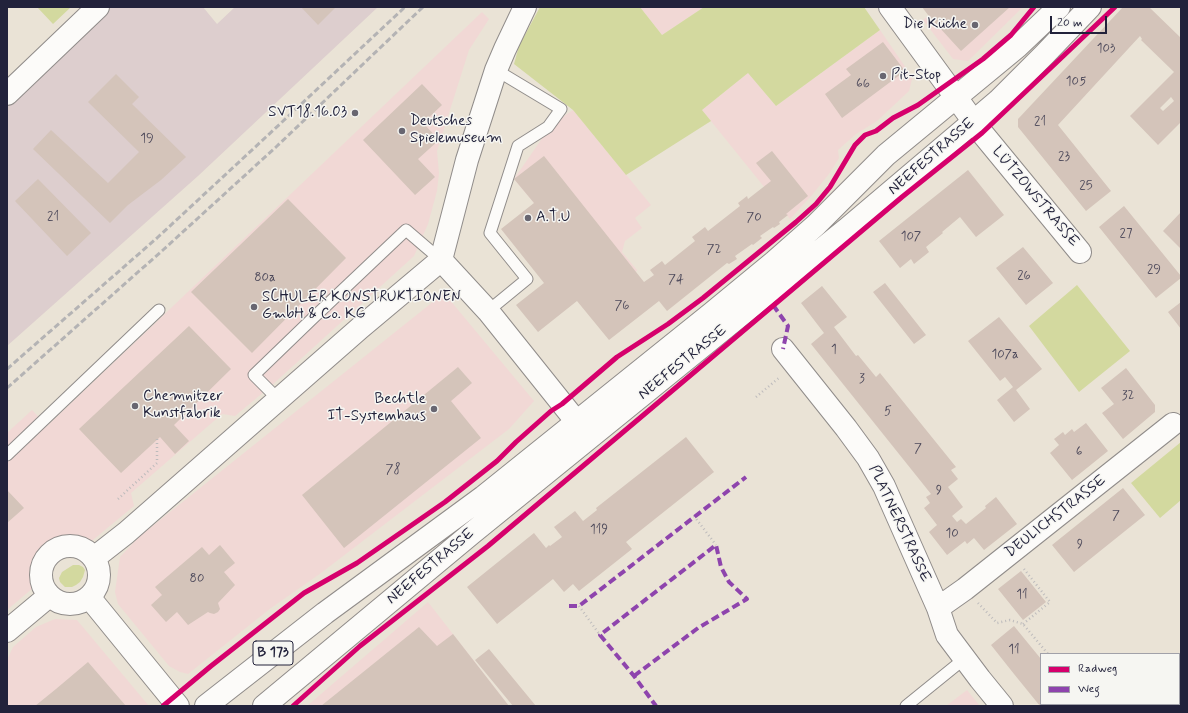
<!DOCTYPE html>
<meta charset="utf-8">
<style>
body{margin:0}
#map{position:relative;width:1188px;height:713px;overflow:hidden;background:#eae3d6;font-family:Mynerve,sans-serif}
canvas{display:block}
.frame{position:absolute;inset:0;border:8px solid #22223b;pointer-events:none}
.legend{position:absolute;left:1040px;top:653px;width:140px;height:52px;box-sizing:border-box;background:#f6f6f2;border:1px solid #a1a1a9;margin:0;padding:5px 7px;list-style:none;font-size:12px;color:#22223b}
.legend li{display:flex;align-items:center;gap:8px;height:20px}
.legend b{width:20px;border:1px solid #a1a1a9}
.scale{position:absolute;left:1050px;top:16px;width:57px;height:18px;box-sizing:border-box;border:2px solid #22223b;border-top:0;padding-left:5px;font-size:12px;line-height:14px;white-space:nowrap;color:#22223b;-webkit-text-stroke:3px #f6f6f2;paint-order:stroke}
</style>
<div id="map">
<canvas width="1188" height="713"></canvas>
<div class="frame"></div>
<ul class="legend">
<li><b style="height:5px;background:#d6006c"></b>Radweg</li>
<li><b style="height:5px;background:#8e44ad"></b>Weg</li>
</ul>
<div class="scale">20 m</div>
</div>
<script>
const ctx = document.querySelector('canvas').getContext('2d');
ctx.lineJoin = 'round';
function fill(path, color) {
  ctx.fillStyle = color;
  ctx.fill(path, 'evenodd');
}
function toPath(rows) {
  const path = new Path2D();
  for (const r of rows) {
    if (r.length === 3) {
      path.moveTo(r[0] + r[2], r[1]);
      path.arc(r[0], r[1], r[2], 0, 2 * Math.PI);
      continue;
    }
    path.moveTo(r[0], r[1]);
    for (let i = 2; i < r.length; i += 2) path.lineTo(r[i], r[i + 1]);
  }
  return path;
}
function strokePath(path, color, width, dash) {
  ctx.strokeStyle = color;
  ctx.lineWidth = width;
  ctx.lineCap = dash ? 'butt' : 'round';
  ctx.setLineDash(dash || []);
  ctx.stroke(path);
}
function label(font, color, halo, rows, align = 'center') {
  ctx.font = font + ' Mynerve,sans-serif';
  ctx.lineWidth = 3;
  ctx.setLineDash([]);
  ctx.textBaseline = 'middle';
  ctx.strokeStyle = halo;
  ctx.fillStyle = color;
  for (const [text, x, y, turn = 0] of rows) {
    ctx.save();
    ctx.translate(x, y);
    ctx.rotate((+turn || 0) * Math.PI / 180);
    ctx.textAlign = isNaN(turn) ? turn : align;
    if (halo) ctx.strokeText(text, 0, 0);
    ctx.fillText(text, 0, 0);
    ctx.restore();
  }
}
fill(toPath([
 [640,7,704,7,662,35],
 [939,7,1023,7,968,61,953,59,923,20],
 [482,12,489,19,469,50,437,151,439,173,437,191,428,224,414,256,271,386,235,416,222,414,131,493,134,506,88,544,69,538,51,540,37,554,29,572,33,588,7,610,7,433,32,410,47,426],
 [880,30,906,68,912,79,909,91,877,121,856,134,838,150,839,158,829,174,812,195,790,219,702,110,748,73,776,106],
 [573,110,651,205,635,218,642,228,625,241,622,252,637,270,636,272,534,203,514,179,552,124],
 [444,293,534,401,509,429,321,573,271,608,188,674,180,672,169,666,118,604,115,592,120,557,140,536],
 [428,602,509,706,307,706],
 [55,619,77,620,149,706,7,706,7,660,13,647,36,627],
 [967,690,980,706,946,706]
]), '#f1d8d5');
fill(toPath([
 [109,7,203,7,217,24,235,7,378,7,198,176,7,346,7,105]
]), '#ddcece');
fill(toPath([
 [37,7,71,7,53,24],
 [540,7,640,7,662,35,704,7,864,7,880,30,776,106,748,73,702,110,711,121,626,175,573,110,514,64,519,46],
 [1077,285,1130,351,1079,392,1029,326],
 [1181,442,1181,500,1160,518,1131,483],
 [73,565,79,565,83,567,85,570,83,577,80,582,76,585,72,587,65,587,60,582,59,578,62,572]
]), '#d3d99f');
fill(toPath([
 [301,7,336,7,318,25],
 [922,7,1010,7,961,51,928,15],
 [1123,7,1149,7,1181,38,1181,122,1158,145,1130,116,1174,72,1141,40,1142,39,1140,36,1058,125,1111,191,1086,211,1018,127,1018,119],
 [1171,97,1174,101,1163,111,1160,108],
 [883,42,905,71,842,118,825,94,851,75,846,69],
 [116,74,139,97,132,104,186,157,161,180,128,205,110,223,33,149,51,130,108,183,139,152,88,102],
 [422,84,442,105,423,123,439,140,418,159,435,177,415,195,363,140],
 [772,151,808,196,786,214,788,215,779,222,780,224,774,228,773,227,760,236,762,238,753,245,752,244,735,256,737,259,729,264,727,263,667,311,659,301,609,340,577,301,538,332,516,305,544,283,501,229,534,203,514,179,544,156,644,282,654,275,650,270,662,261,665,265,695,241,692,237,705,227,708,231,740,206,738,203,747,196,748,199,771,181,756,163],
 [968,170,1004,215,976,237,960,217,942,232,943,233,926,247,929,252,914,264,911,259,900,268,879,241],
 [38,179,91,233,67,256,15,201],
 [288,199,346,258,252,353,191,292],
 [1124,206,1181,276,1181,278,1156,298,1099,227],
 [1181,212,1181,246,1180,248,1163,231],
 [1023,247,1053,283,1026,305,996,268],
 [885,283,926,335,914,344,873,292],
 [822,286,847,317,834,327,856,356,858,355,876,377,880,373,956,467,951,470,958,479,948,487,963,507,952,516,957,522,961,519,966,524,986,508,985,506,996,497,1017,524,984,550,974,538,967,544,965,541,947,555,929,532,937,525,924,508,930,503,926,497,931,494,811,344,824,333,801,303],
 [1181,302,1181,329,1168,312],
 [999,317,1042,369,1016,390,1030,409,1014,422,997,400,1013,387,1005,377,1000,381,968,341],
 [189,326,231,369,174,425,189,441,175,454,160,437,121,473,79,429],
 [458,367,472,383,451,401,481,438,344,548,302,495],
 [1126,368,1155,405,1155,412,1123,439,1102,413,1114,404,1101,388],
 [1086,423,1108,451,1072,480,1050,453,1059,445,1054,439,1063,432,1065,435,1072,429,1074,432],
 [686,437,714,472,626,542,632,549,579,591,573,584,564,592,553,579,497,624,467,587,534,533,546,548,549,545,550,546,562,537,554,527,575,511,583,521,597,510,596,508],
 [1123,488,1145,515,1074,572,1052,545],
 [7,490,24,508,7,523],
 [220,545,235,563,224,572,235,585,218,603,220,609,218,612,214,614,210,613,208,612,188,625,177,612,166,622,151,605,162,595,155,587,202,547,209,555],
 [1021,571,1046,602,1023,620,998,589],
 [1014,626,1041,659,1041,704,1077,704,1079,706,1040,706,1014,674,991,645],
 [419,627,437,646,453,634,509,706,321,706],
 [489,649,536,706,513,706,475,660],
 [88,662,126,706,35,706,56,689],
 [1181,677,1181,705,1180,706,1146,706,1148,704,1179,704,1179,679]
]), '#d4c4ba');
const lane = toPath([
 [488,311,527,279,490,233,518,146,548,127,561,109,496,70],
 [278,399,254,375,312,319,406,230,441,260],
 [7,455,159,310],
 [906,706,964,659]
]);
const street = toPath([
 [525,7,505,49,496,70,467,160,441,260,488,311,576,421],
 [7,94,98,7],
 [783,349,846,428,868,458,884,486,938,608,947,635,980,679,1002,706],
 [70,575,29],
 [94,558,126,533,360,328,441,260],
 [89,597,178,706],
 [938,608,965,589,1173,424],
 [7,631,49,596]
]);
const secondary = toPath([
 [890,7,982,133,1080,252]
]);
const primary = toPath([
 [206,706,325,613,483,497,712,313,774,262,816,225,886,155,1017,47,1059,7],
 [264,706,472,533,848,228,998,101,1045,54,1090,7]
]);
strokePath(lane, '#908c8a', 13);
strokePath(street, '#908c8a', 24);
strokePath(secondary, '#908c8a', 24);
strokePath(primary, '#908c8a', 24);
strokePath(toPath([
 [756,397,780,377],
 [118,499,157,463,157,439],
 [694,516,716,545],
 [978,603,997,623,1010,620,1023,624,1048,654],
 [579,606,600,635],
 [1023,624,1050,602,1024,569],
 [1088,704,1090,706]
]), '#bdbbbc', 2.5, [1, 3]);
strokePath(lane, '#fcfbf9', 11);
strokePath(street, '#fcfbf9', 22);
strokePath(secondary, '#fcfbf9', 22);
strokePath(primary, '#fcfbf9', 22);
strokePath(toPath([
 [7,369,157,238,266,137,405,7],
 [7,388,163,250,276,147,423,7]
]), '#b4b3b4', 3, [6, 3]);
strokePath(toPath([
 [773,305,788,326,783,349],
 [569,606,579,606,746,477],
 [634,676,698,628,747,599,729,582,721,567,716,545,600,635,634,676,656,706]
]), '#8e44ad', 4, [8, 4]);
strokePath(toPath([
 [163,706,211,666,304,593,357,563,445,502,497,461,516,442,551,411,562,404,617,357,668,324,703,298,796,222,816,204,830,187,855,145,865,135,876,131,893,118,918,105,983,59,1011,35,1034,7],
 [293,706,360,646,488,546,902,197,982,133,1115,7]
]), '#d6006c', 5);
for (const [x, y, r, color] of [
 [975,25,4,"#686671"],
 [883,76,4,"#686671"],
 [355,113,4,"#686671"],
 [402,131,4,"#686671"],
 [528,218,4,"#686671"],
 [254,307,4,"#686671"],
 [135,406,4,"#686671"],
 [434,409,4,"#686671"]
]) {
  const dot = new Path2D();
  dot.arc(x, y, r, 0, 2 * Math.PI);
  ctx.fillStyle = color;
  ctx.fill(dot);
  strokePath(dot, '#f6f6f2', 1.5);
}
label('13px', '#4e4a5b', null, [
 ["103",1106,49],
 ["105",1076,82],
 ["66",863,84],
 ["21",1040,122],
 ["19",147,139],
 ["23",1064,157],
 ["25",1086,186],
 ["21",53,217],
 ["70",754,218],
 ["27",1126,234],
 ["107",911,237],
 ["72",714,250],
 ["29",1154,270],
 ["26",1024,276],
 ["80a",265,278],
 ["74",676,280],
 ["76",622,306],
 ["1",834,350],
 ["107a",1005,355],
 ["3",862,379],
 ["32",1128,396],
 ["5",888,412],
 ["7",918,449],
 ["6",1079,452],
 ["78",393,470],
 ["9",939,491],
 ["7",1116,516],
 ["119",599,530],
 ["10",952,534],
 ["9",1080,545],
 ["80",197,579],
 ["11",1022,595],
 ["11",1014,650]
]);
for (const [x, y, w] of [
 [273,653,40]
]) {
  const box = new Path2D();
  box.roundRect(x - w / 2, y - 12, w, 24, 3);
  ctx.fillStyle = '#f6f6f2';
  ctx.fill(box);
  strokePath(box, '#22223b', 1);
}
label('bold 14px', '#22223b', null, [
 ["B 173",273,653]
]);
label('15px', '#22223b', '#f6f6f2', [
 ["Die Küche",967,25,"right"],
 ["Pit-Stop",891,76],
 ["SVT18.16.03",347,113,"right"],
 ["Deutsches",410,122],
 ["Spielemuseum",410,139],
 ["A.T.U",536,218],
 ["SCHULER KONSTRUKTIONEN",262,298],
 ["GmbH & Co. KG",262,315],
 ["Chemnitzer",143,397],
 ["Kunstfabrik",143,414],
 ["Bechtle",426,400,"right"],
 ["IT-Systemhaus",426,417,"right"]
], 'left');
label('15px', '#22223b', '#f6f6f2', [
 ["NEEFESTRASSE",932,157,-41],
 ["LÜTZOWSTRASSE",1035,197,50],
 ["NEEFESTRASSE",683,363,-39],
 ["DEULICHSTRASSE",1056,517,-38],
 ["PLATNERSTRASSE",899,524,65],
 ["NEEFESTRASSE",431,567,-40]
]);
</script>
